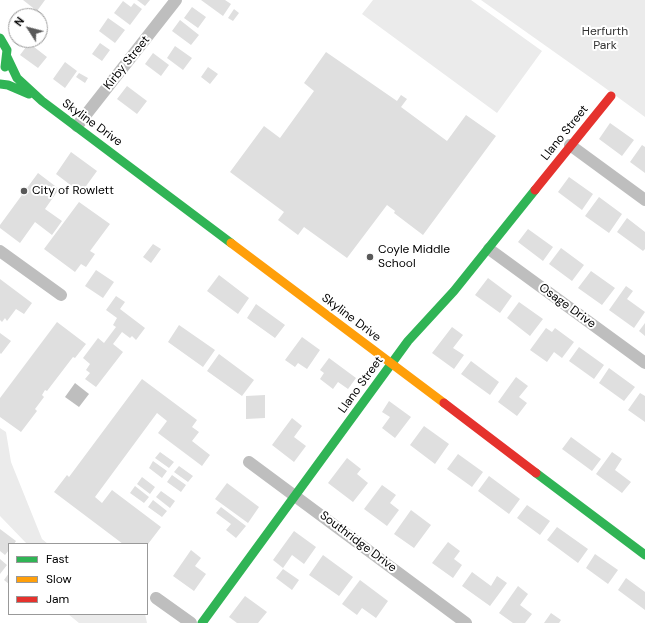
<!DOCTYPE html>
<style>
body{margin:0}
#map{position:relative;width:645px;height:623px;overflow:hidden;background:#fff;font-family:"DM Sans",sans-serif}
canvas{display:block}
.legend{position:absolute;left:8px;top:543px;width:140px;height:72px;box-sizing:border-box;background:#fff;border:1px solid #999;margin:0;padding:5px 7px;list-style:none;font-size:12px;color:#000}
.legend li{display:flex;align-items:center;gap:8px;height:20px}
.legend b{width:20px;border:1px solid #999}
.north{position:absolute;left:8px;top:8px;width:40px;height:40px;box-sizing:border-box;background:#fff;border:1px solid #999;border-radius:50%;rotate:306deg;font-size:11px;font-weight:700;line-height:16px;text-align:center;color:#000}
.north::after{content:'';display:block;margin:auto;width:14px;height:18px;background:#595959;clip-path:polygon(50% 0,100% 100%,50% 72%,0 100%)}
</style>
<div id="map">
<canvas width="645" height="623"></canvas>
<ul class="legend">
<li><b style="height:5px;background:#30b455"></b>Fast</li>
<li><b style="height:5px;background:#ff9f0a"></b>Slow</li>
<li><b style="height:5px;background:#e5322d"></b>Jam</li>
</ul>
<div class="north">N</div>
</div>
<script>
const ctx = document.querySelector('canvas').getContext('2d');
ctx.lineJoin = 'round';
function fill(path, color) {
  ctx.fillStyle = color;
  ctx.fill(path, 'evenodd');
}
function toPath(rows) {
  const path = new Path2D();
  for (const r of rows) {
    path.moveTo(r[0], r[1]);
    for (let i = 2; i < r.length; i += 2) path.lineTo(r[i], r[i + 1]);
  }
  return path;
}
function strokePath(path, color, width, dash) {
  ctx.strokeStyle = color;
  ctx.lineWidth = width;
  ctx.lineCap = dash ? 'butt' : 'round';
  ctx.setLineDash(dash || []);
  ctx.stroke(path);
}
function label(font, color, halo, rows, align = 'center') {
  ctx.font = font + ' "DM Sans",sans-serif';
  ctx.lineWidth = 4;
  ctx.setLineDash([]);
  ctx.textBaseline = 'middle';
  ctx.strokeStyle = halo;
  ctx.fillStyle = color;
  for (const [text, x, y, turn = 0] of rows) {
    ctx.save();
    ctx.translate(x, y);
    ctx.rotate((+turn || 0) * Math.PI / 180);
    ctx.textAlign = isNaN(turn) ? turn : align;
    if (halo) ctx.strokeText(text, 0, 0);
    ctx.fillText(text, 0, 0);
    ctx.restore();
  }
}
fill(toPath([
 [373,0,471,0,542,51,497,113,362,14],
 [481,0,645,0,645,117,601,85],
 [0,428,6,432,11,462,42,539,48,544,27,544,0,516],
 [68,614,145,614,147,623,79,623]
]), '#ebebeb');
fill(toPath([
 [75,383,89,394,79,407,65,397]
]), '#bebebe');
fill(toPath([
 [23,0,45,0,37,11],
 [137,0,150,0,145,6],
 [201,0,225,0,231,4,223,16],
 [123,1,131,7,134,3,142,9,130,25,114,13],
 [192,7,206,17,198,28,184,18],
 [234,9,239,13,233,21,228,18],
 [108,18,125,30,115,43,99,31],
 [180,20,199,35,191,45,172,31],
 [29,43,47,57,38,68,20,55],
 [100,43,110,50,102,61,92,54],
 [175,46,192,58,183,70,167,58],
 [326,52,397,101,401,95,407,99,401,107,447,141,466,115,496,136,423,235,394,213,395,211,387,205,347,258,304,227,298,235,278,220,284,212,230,172,264,126,280,138,314,91,304,83],
 [153,53,169,65,161,76,145,64],
 [65,62,77,71,65,88,53,79],
 [208,67,218,74,210,84,201,77],
 [79,73,88,78,85,83,76,77],
 [127,86,147,101,137,114,117,99],
 [610,123,634,140,622,156,599,139],
 [642,145,645,147,645,173,630,162],
 [71,152,97,171,81,193,56,174],
 [38,173,59,189,45,209,62,221,52,235,35,222,20,243,0,228,0,225],
 [569,177,593,194,582,210,558,192],
 [599,197,622,214,609,233,585,216],
 [79,202,110,224,90,251,95,254,86,267,81,264,75,272,44,249],
 [627,218,645,232,645,249,643,251,617,232],
 [528,229,553,247,543,261,518,242],
 [153,244,161,249,151,263,143,257],
 [561,248,584,265,572,281,549,264],
 [96,270,114,282,103,298,85,286],
 [591,271,615,288,602,305,578,288],
 [219,275,249,298,238,314,207,291],
 [488,278,512,296,500,313,475,295],
 [0,279,32,303,24,314,16,309,7,321,5,318,2,322,0,320],
 [626,286,633,291,627,299,645,312,634,328,609,310],
 [116,296,125,302,120,309,145,328,136,340,132,336,130,338,122,332,113,344,123,352,96,387,85,379,90,373,86,370,90,364,83,358,98,338,104,343,116,327,113,325,117,318,106,310],
 [519,302,543,319,530,336,507,318],
 [256,304,285,325,275,338,247,318],
 [57,322,86,344,75,358,73,357,47,391,45,390,42,395,44,397,35,409,37,411,21,432,0,417,0,398],
 [645,323,645,336,639,331],
 [179,325,215,350,203,367,168,342],
 [452,327,463,335,453,348,464,355,454,369,432,353],
 [546,328,552,332,555,328,574,342,562,358,554,352,547,362,530,350],
 [0,333,11,341,1,354,0,353],
 [302,337,320,350,307,369,298,363,295,367,285,360],
 [579,347,604,365,594,379,569,361],
 [219,354,254,380,242,396,207,371],
 [329,358,356,378,348,389,338,382,333,389,320,379,324,373,320,370],
 [471,361,499,382,490,395,461,374],
 [609,368,635,387,624,401,599,383],
 [516,377,528,386,519,397,527,403,517,416,498,402],
 [142,379,197,420,192,427,199,432,192,441,210,455,202,466,158,433,167,421,157,413,95,497,102,503,112,490,161,527,148,544,123,544,54,492,67,475,69,477],
 [640,393,645,396,645,422,628,410],
 [265,395,265,418,246,419,246,396],
 [389,401,411,417,395,438,382,428,390,417,382,412],
 [292,418,302,426,294,437,306,446,294,462,272,445],
 [424,426,449,444,435,464,410,445],
 [571,437,601,459,592,471,562,449],
 [160,452,174,462,169,468,155,458],
 [612,452,622,459,615,470,631,482,622,493,596,474],
 [458,454,483,472,472,487,447,469],
 [347,458,361,469,357,474,368,483,353,502,328,483],
 [153,461,167,471,162,478,149,468],
 [179,466,193,476,188,482,174,472],
 [172,475,186,485,181,492,167,482],
 [489,476,520,499,509,514,478,491],
 [142,477,155,487,150,494,137,484],
 [227,483,259,507,248,523,215,499],
 [382,485,396,495,390,503,399,510,387,526,364,509],
 [135,486,149,497,144,503,130,493],
 [161,491,175,501,170,508,156,497],
 [153,500,167,511,162,517,148,507],
 [527,505,550,521,540,535,517,518],
 [221,507,246,526,236,538,226,530,231,524,216,513],
 [411,510,431,525,414,548,394,534],
 [557,527,588,549,578,563,547,540],
 [0,529,16,541,14,544,9,544,9,550,5,555,0,551],
 [294,531,316,547,304,564,292,555,283,568,273,560],
 [448,542,460,551,454,559,462,565,453,578,432,563],
 [191,550,201,558,195,566,206,574,194,591,173,576],
 [595,554,618,570,608,584,586,568],
 [323,555,353,577,339,596,309,575],
 [0,559,7,565,0,574],
 [283,569,299,580,292,590,276,578],
 [472,572,491,586,497,576,507,583,490,606,462,586],
 [9,573,9,584,4,580],
 [626,578,645,592,645,610,618,590],
 [360,580,388,601,376,618,362,608,357,615,342,604],
 [518,586,528,594,520,605,532,614,525,623,513,623,499,613],
 [245,596,267,612,258,623,237,623,229,617],
 [551,613,561,620,559,623,544,623]
]), '#dfdfdf');
strokePath(toPath([
 [77,126,176,0],
 [570,145,645,200],
 [489,249,645,363],
 [0,251,61,295],
 [249,462,466,623],
 [156,598,191,623]
]), '#bebebe', 12);
strokePath(toPath([
 [0,38,7,50,5,67],
 [7,57,17,78,42,101,231,243],
 [0,84,8,85,29,94],
 [536,473,645,555],
 [202,623,408,341,454,291,535,190]
]), '#30b455', 9);
strokePath(toPath([
 [231,243,444,403]
]), '#ff9f0a', 9);
strokePath(toPath([
 [535,190,611,96],
 [444,403,536,473]
]), '#e5322d', 9);
for (const [x, y, r, color] of [
 [24,191,4,"#595959"],
 [370,257,4,"#595959"]
]) {
  const dot = new Path2D();
  dot.arc(x, y, r, 0, 2 * Math.PI);
  ctx.fillStyle = color;
  ctx.fill(dot);
  strokePath(dot, '#fff', 1.5);
}
label('12px', '#323232', '#fff', [
 ["Herfurth",605,32],
 ["Park",605,46]
]);
label('12px', '#000', '#fff', [
 ["Kirby Street",127,63,-51],
 ["Skyline Drive",92,123,36],
 ["Llano Street",565,133,-51],
 ["Osage Drive",567,306,36],
 ["Skyline Drive",351,318,37],
 ["Llano Street",361,385,-54],
 ["Southridge Drive",358,542,37]
]);
label('12px', '#000', '#fff', [
 ["City of Rowlett",32,191],
 ["Coyle Middle",378,250],
 ["School",378,264]
], 'left');
</script>
